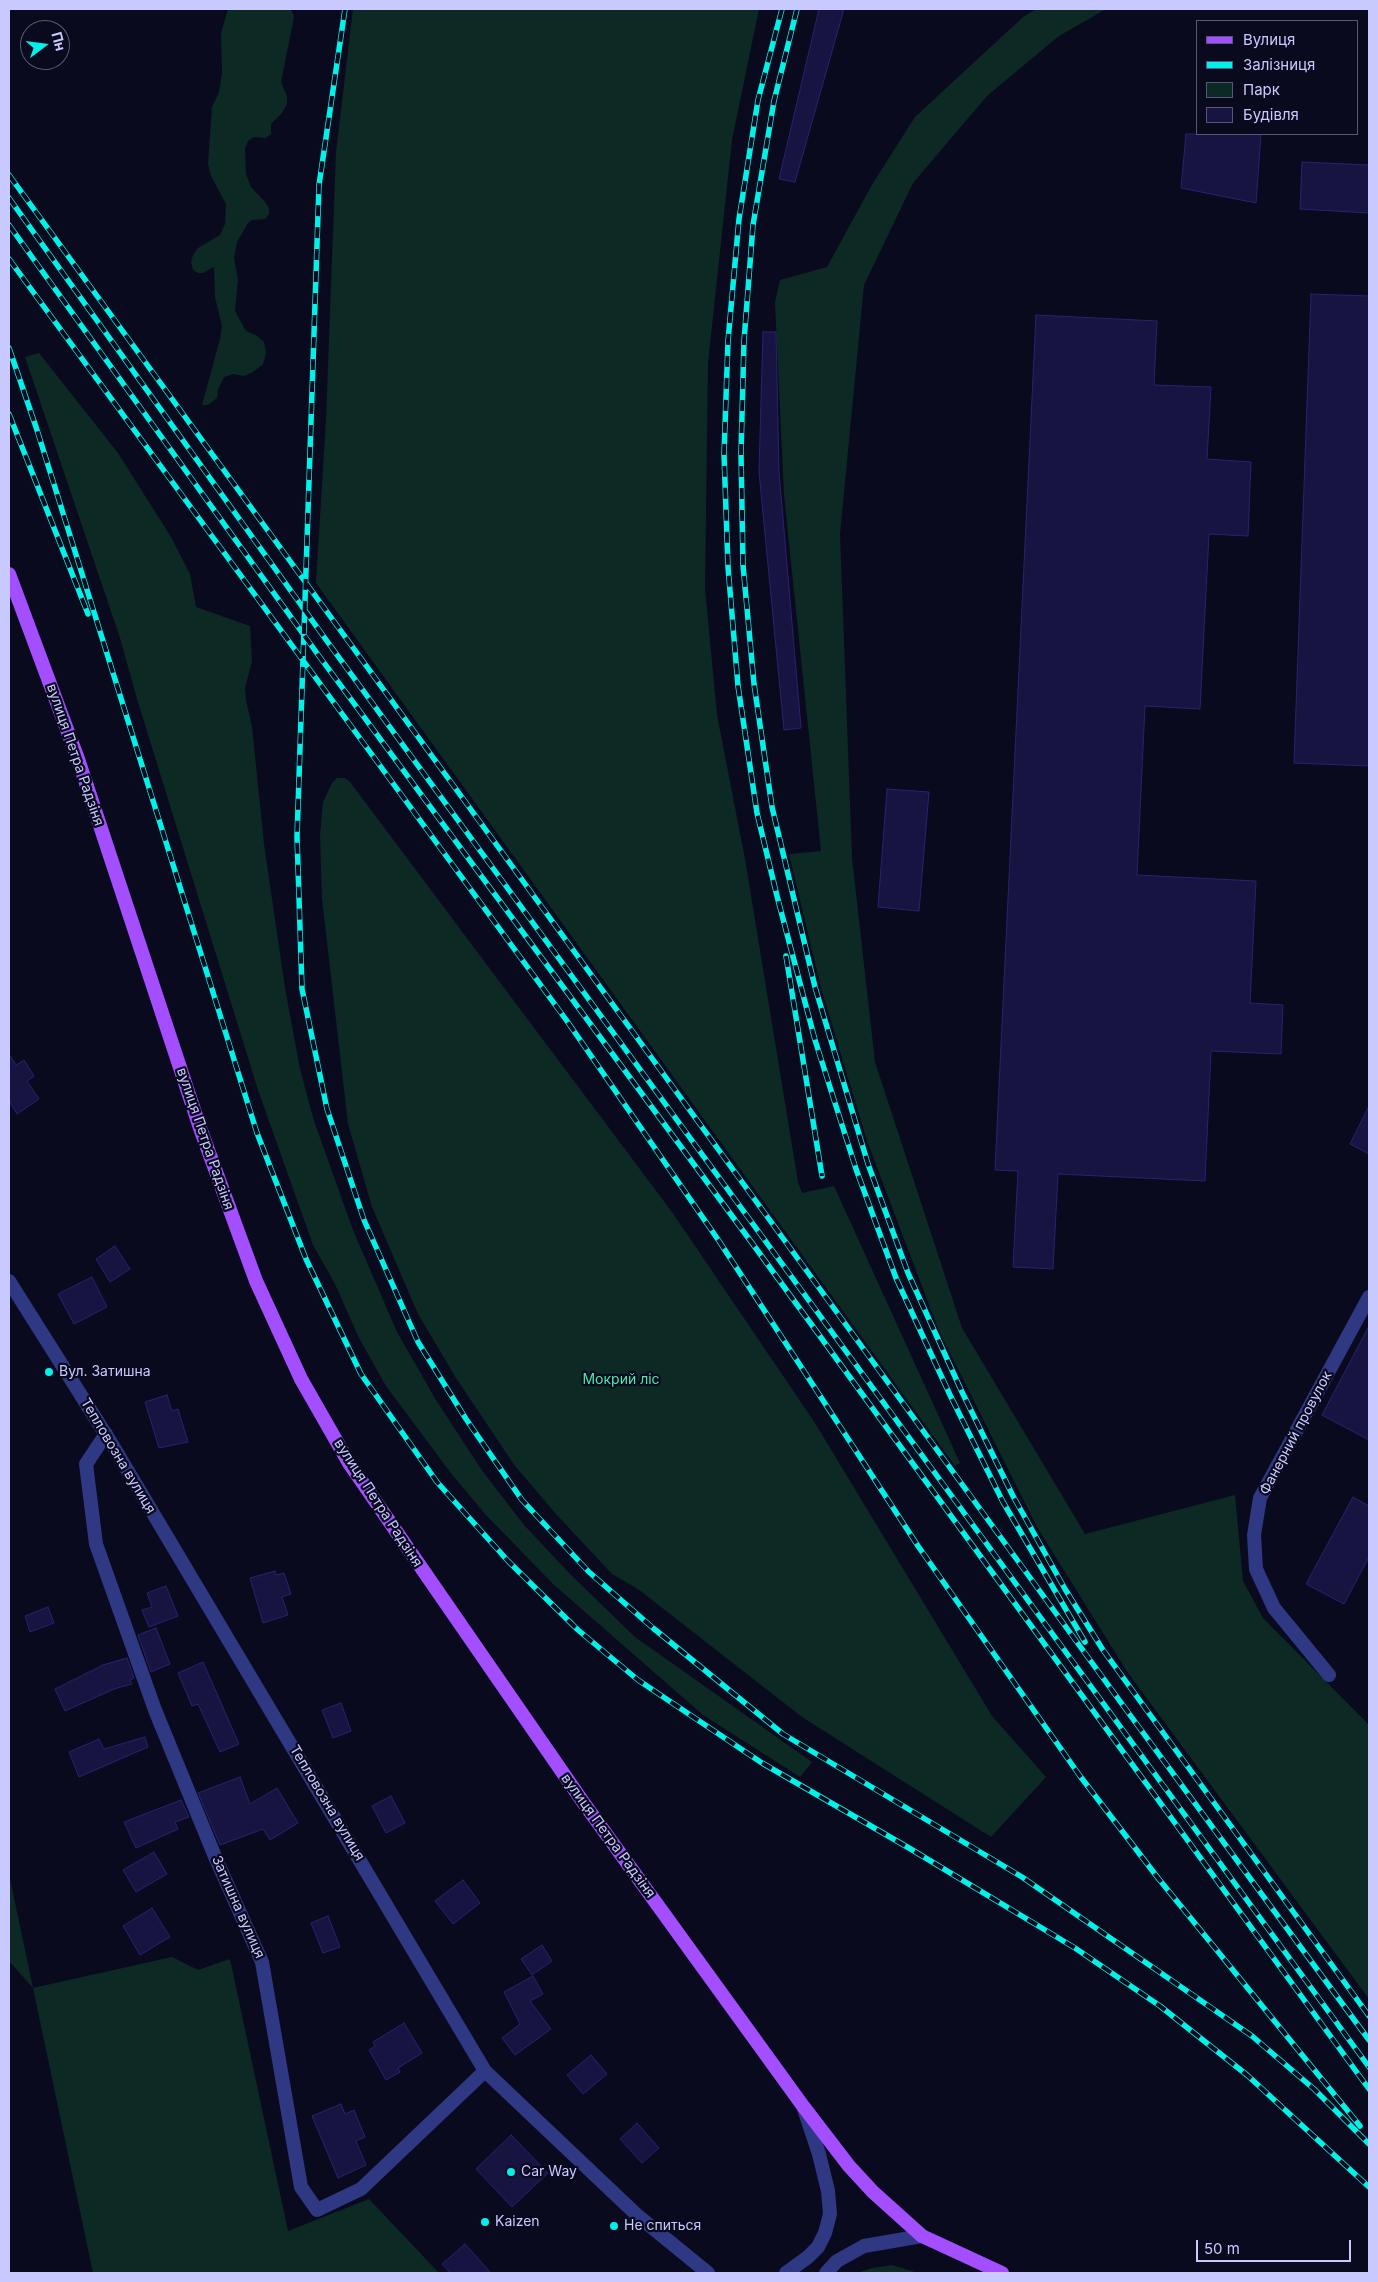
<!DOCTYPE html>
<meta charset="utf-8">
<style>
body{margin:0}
#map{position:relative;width:1378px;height:2282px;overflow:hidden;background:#0a0a1f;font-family:Inter,sans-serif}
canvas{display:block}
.frame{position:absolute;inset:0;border:10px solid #c8c9ff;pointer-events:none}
.legend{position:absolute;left:1196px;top:20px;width:162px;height:115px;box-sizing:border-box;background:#0a0a1f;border:1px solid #565679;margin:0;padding:6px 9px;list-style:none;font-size:15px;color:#c8c9ff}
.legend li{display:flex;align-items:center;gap:10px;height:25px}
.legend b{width:25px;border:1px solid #565679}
.north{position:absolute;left:20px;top:20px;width:50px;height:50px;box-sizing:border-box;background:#0a0a1f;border:1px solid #565679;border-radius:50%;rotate:75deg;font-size:14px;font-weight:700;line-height:20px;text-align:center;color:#c8c9ff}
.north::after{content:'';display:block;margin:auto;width:18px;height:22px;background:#00f3e8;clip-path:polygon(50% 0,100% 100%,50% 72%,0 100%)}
.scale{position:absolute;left:1196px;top:2240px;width:155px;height:22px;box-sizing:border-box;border:2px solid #c8c9ff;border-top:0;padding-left:6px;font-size:15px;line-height:18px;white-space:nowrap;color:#c8c9ff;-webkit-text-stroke:4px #0a0a1f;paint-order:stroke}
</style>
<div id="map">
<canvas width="1378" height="2282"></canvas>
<div class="frame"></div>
<ul class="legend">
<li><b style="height:6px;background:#a44fff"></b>Вулиця</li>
<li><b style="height:6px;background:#00f3e8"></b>Залізниця</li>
<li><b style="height:14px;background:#0c2924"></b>Парк</li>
<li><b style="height:14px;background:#171442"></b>Будівля</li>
</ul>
<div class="north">Пн</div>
<div class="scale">50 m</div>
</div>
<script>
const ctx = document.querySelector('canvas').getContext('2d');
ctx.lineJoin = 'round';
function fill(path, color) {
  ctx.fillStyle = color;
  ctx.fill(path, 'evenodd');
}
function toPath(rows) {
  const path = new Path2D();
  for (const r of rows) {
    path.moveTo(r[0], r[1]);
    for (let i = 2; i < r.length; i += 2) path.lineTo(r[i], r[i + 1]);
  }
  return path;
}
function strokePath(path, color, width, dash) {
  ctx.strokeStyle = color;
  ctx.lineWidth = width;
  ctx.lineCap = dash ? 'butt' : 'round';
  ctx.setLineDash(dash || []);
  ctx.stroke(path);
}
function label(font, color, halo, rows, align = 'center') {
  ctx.font = font + ' Inter,sans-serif';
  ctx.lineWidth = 4.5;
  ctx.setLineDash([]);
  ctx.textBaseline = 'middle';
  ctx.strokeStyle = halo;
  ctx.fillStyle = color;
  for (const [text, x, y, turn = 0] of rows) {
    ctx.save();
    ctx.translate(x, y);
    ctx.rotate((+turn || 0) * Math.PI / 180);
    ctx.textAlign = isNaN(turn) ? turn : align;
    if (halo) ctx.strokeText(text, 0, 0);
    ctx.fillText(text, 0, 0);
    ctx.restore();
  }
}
fill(toPath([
 [228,9,291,9,294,17,281,82,287,96,287,104,282,113,271,124,271,134,266,138,254,137,248,141,245,149,246,174,251,187,265,202,269,208,269,214,265,219,252,220,248,223,237,242,234,258,238,280,235,311,246,331,256,335,264,342,266,353,263,364,253,372,244,376,233,374,224,377,218,390,217,398,208,405,202,405,220,339,222,326,215,297,214,267,203,273,198,273,193,270,191,262,193,255,198,248,220,235,225,224,226,204,211,176,208,164,212,107,219,92,222,73,221,33],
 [353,9,759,9,732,140,708,363,705,588,717,715,745,859,798,1182,802,1193,834,1186,960,1463,955,1466,316,583,326,419,336,152],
 [1036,9,1106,9,1059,36,987,96,913,183,864,285,840,534,852,858,875,1062,962,1328,1085,1534,1235,1495,1243,1581,1263,1618,1369,1725,1369,1999,1128,1673,1037,1527,939,1331,867,1141,821,988,789,854,821,851,784,495,775,302,780,280,827,267,873,183,915,117,1023,17],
 [39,353,118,453,171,537,190,574,196,607,250,626,252,661,245,688,246,700,252,727,264,844,285,988,300,1069,314,1121,353,1230,397,1332,436,1400,481,1469,524,1525,571,1575,635,1637,812,1762,800,1777,703,1715,553,1584,485,1514,450,1472,386,1386,359,1338,335,1284,313,1245,258,1090,137,699,120,638,25,357],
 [337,778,345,778,350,782,672,1212,815,1423,992,1716,1046,1777,991,1837,802,1717,638,1589,612,1574,556,1514,515,1466,456,1378,418,1314,372,1207,348,1124,322,899,320,835,323,802,332,783],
 [9,1874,33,1988,172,1957,198,1970,230,1959,288,2231,369,2199,439,2273,93,2273,33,1988,9,1961],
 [892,2265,918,2273,857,2273,872,2268]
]), '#0c2924');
const building = toPath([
 [819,9,844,9,795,182,779,179,819,9],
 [1186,134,1261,134,1256,203,1181,188,1186,134],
 [1302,162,1369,165,1369,213,1300,209,1302,162],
 [1311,294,1369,296,1369,766,1294,763,1311,294],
 [1036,315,1157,321,1154,385,1211,387,1207,459,1251,462,1248,536,1209,534,1200,709,1145,706,1137,875,1256,881,1250,1003,1283,1005,1281,1054,1211,1051,1205,1181,1058,1174,1053,1269,1013,1267,1018,1171,995,1170,1036,315],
 [763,332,776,332,779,472,801,728,784,730,759,472,763,332],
 [887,789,929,792,919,911,878,907,887,789],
 [9,1054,16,1065,24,1060,34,1076,27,1081,39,1099,17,1114,9,1101,9,1054],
 [1369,1106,1369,1154,1350,1144,1369,1106],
 [115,1246,130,1269,110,1282,96,1259,115,1246],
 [92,1277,107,1307,74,1324,58,1294,92,1277],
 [1369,1326,1369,1440,1322,1415,1369,1326],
 [167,1395,172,1411,178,1409,188,1442,159,1448,145,1402,167,1395],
 [1353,1497,1369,1506,1369,1557,1344,1604,1306,1584,1353,1497],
 [275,1571,276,1575,284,1573,291,1594,282,1597,288,1615,263,1623,250,1578,275,1571],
 [166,1586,178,1616,149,1627,142,1610,152,1607,147,1593,166,1586],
 [48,1607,54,1623,30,1632,25,1616,48,1607],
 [156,1628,170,1664,151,1672,138,1635,156,1628],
 [127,1658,134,1678,130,1680,132,1684,114,1689,65,1711,55,1689,103,1665,127,1658],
 [203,1662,239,1744,220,1752,198,1704,192,1706,178,1673,203,1662],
 [341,1703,351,1731,333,1738,322,1710,341,1703],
 [145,1737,148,1747,79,1777,69,1752,99,1739,104,1749,145,1737],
 [240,1777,250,1804,277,1788,298,1823,270,1840,263,1829,220,1845,198,1793,240,1777],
 [391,1796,405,1823,386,1833,372,1806,391,1796],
 [181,1800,189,1817,175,1822,178,1829,136,1848,124,1822,181,1800],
 [154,1852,167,1874,136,1892,123,1870,154,1852],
 [463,1880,480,1903,453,1924,435,1901,463,1880],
 [152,1908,170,1937,140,1955,123,1926,152,1908],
 [328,1916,340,1947,323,1953,311,1923,328,1916],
 [542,1945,552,1961,532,1975,521,1959,542,1945],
 [533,1976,543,1994,530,2001,551,2029,515,2055,502,2038,520,2024,504,1992,533,1976],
 [404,2023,422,2053,398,2068,400,2072,386,2080,369,2050,375,2046,373,2042,404,2023],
 [591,2055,607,2074,583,2094,567,2075,591,2055],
 [341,2104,345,2114,354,2110,365,2137,356,2141,366,2165,338,2178,312,2116,341,2104],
 [637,2123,659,2148,642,2163,620,2139,637,2123],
 [511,2135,548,2173,512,2207,476,2169,511,2135],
 [465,2244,491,2273,450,2273,442,2264,465,2244]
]);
fill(building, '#171442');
strokePath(building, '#272370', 1);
strokePath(toPath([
 [106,1434,86,1464,96,1544,155,1710,216,1859,262,1962,301,2187,317,2210,361,2189,485,2071],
 [1329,1675,1274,1608,1256,1569,1254,1535,1260,1498,1369,1297]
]), '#2f3883', 14);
strokePath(toPath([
 [9,1281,113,1446,485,2071,638,2216,708,2273],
 [786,2273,808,2257,818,2247,825,2233,830,2214,828,2191,819,2154,804,2109],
 [826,2273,837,2261,864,2246,922,2236]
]), '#2f3883', 14);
strokePath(toPath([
 [9,574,78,759,200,1128,256,1281,301,1379,349,1463,583,1802,803,2106,849,2166,873,2192,922,2236,1002,2273]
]), '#a44fff', 14);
const rail = toPath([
 [345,9,319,185,297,837,302,989,327,1109,364,1220,418,1342,466,1419,522,1500,589,1572,653,1628,783,1734,1022,1877,1252,2036,1314,2089,1369,2144],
 [782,9,758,100,739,219,728,341,724,454,728,567,738,686,757,813,777,896,815,1040,856,1169,896,1278,950,1395,1003,1502,1085,1642],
 [797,9,774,101,753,225,744,341,741,453,743,565,754,684,772,807,815,987,868,1164,908,1273,962,1392,1013,1496,1065,1589,1103,1650,1369,2016],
 [9,175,1130,1715,1369,2040],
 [9,198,324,637,1369,2067],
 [9,225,319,656,752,1243,1369,2089],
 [9,259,567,1021,719,1241,918,1546,1080,1776,1158,1878,1360,2126],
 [9,348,37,430,257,1133,306,1259,361,1374,437,1482,508,1561,578,1630,638,1680,762,1763,909,1848,1075,1948,1160,2006,1247,2075,1369,2187],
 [9,414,88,614],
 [786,956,822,1176]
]);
strokePath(rail, '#00f3e8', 5.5);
strokePath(rail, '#0a0a1f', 4, [11]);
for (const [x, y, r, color] of [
 [49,1372,5,"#00f3e8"],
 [511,2172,5,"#00f3e8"],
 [485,2222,5,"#00f3e8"],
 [614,2226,5,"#00f3e8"]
]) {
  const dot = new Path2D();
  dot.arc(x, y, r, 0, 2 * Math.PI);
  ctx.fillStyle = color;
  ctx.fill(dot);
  strokePath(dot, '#0a0a1f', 2);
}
label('14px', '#c8c9ff', '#0a0a1f', [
 ["вулиця Петра Радзіня",75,755,71],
 ["вулиця Петра Радзіня",205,1139,71],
 ["Фанерний провулок",1296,1433,-62],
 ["Тепловозна вулиця",118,1456,59],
 ["вулиця Петра Радзіня",378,1503,57],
 ["Тепловозна вулиця",327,1803,59],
 ["вулиця Петра Радзіня",608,1836,54],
 ["Затишна вулиця",238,1907,66]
]);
label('14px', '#c8c9ff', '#0a0a1f', [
 ["Вул. Затишна",59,1372],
 ["Car Way",521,2172],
 ["Kaizen",495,2222],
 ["Не спиться",624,2226]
], 'left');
label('14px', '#47ebab', '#0a0a1f', [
 ["Мокрий ліс",621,1380]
]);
</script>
